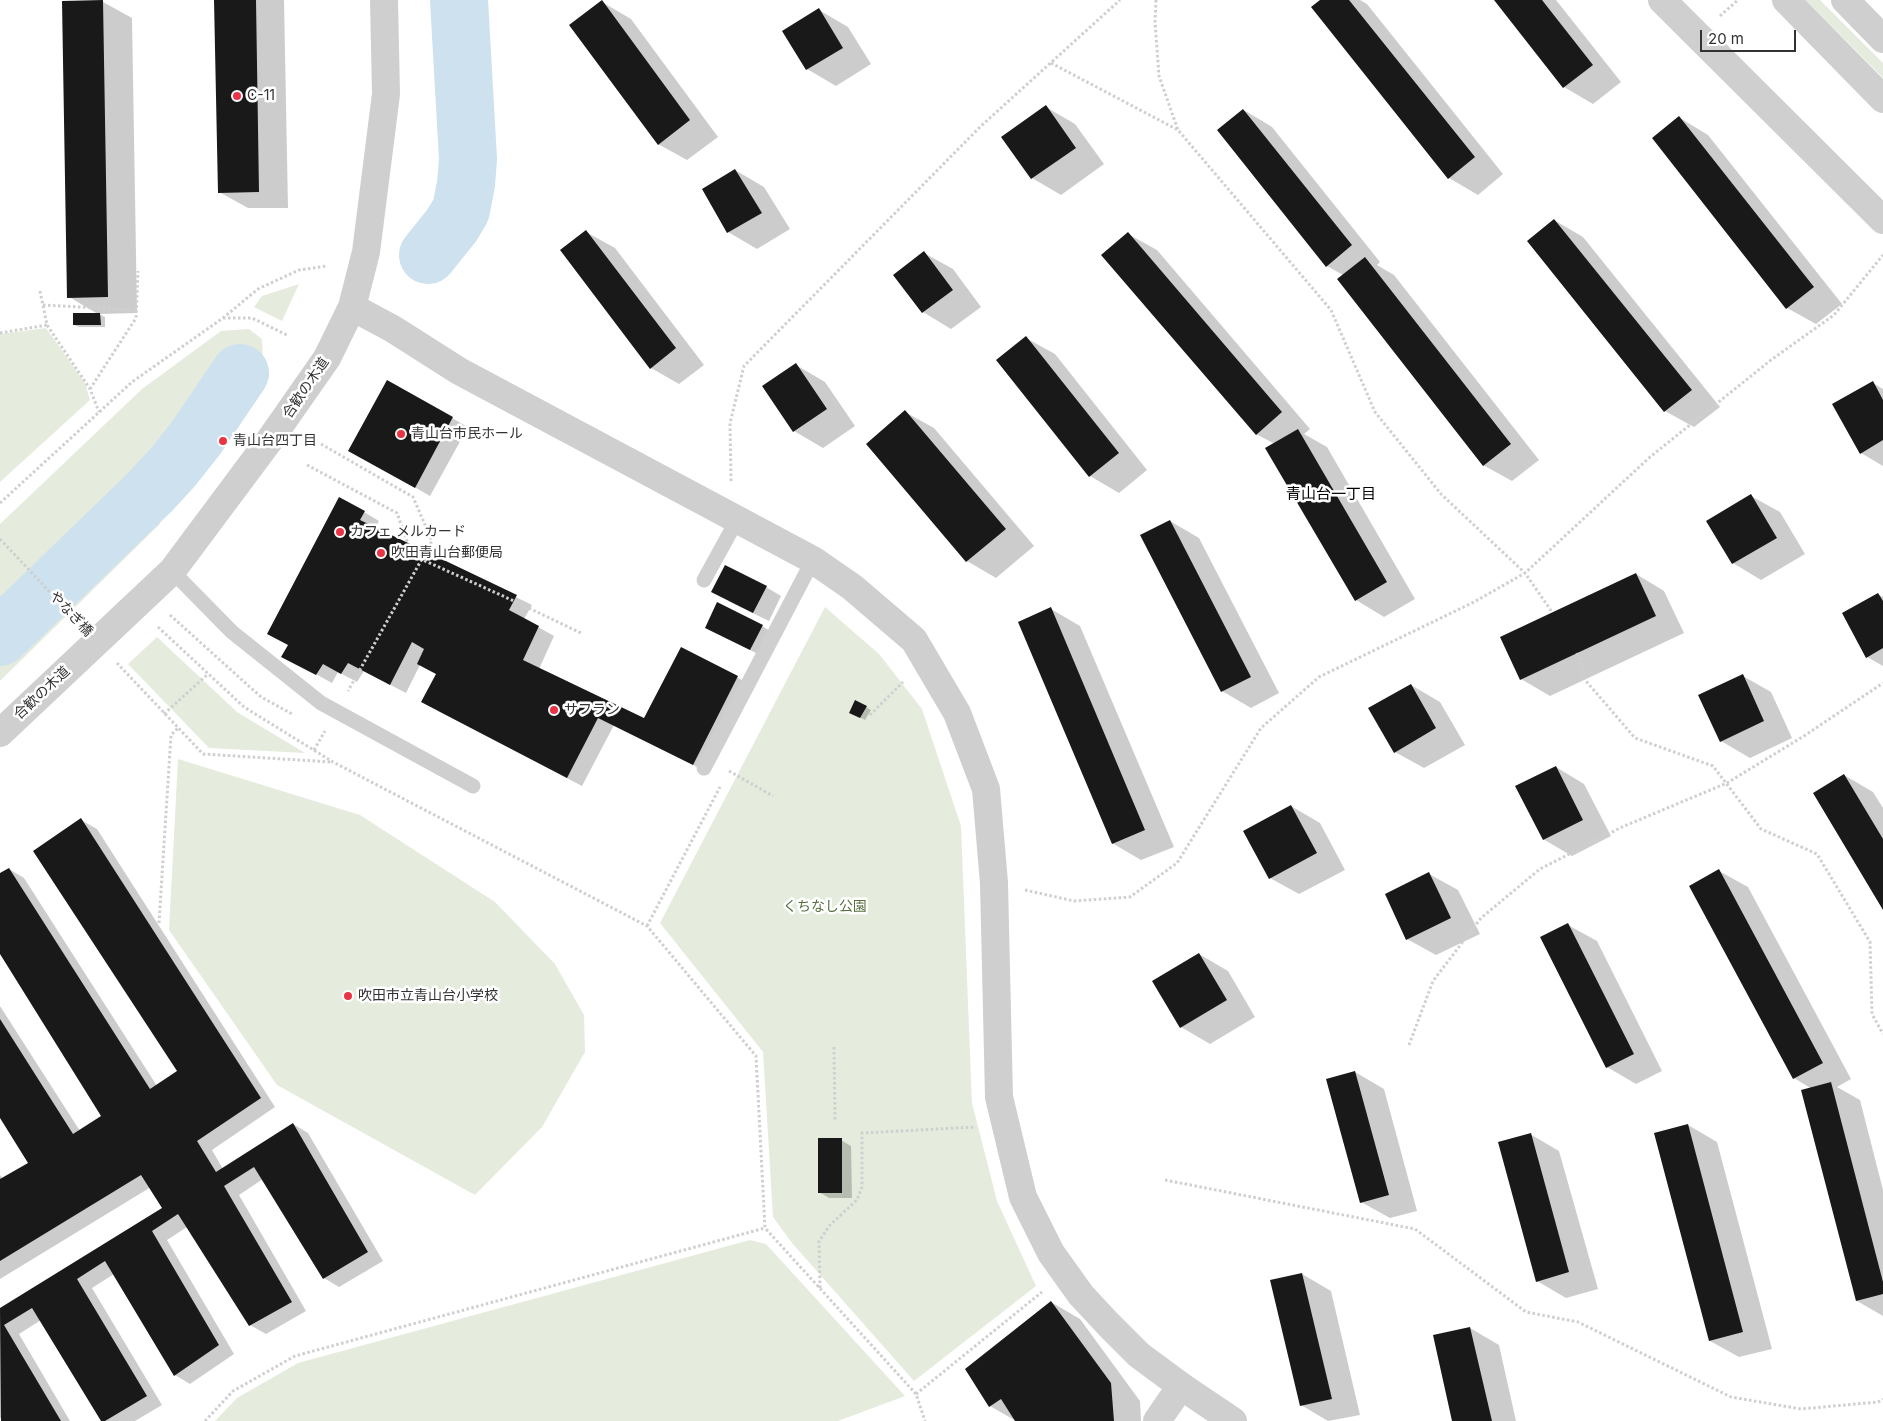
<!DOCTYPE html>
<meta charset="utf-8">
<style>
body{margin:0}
#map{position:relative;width:1883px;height:1421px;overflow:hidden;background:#fff;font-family:Inter,sans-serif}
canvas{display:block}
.scale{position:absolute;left:1700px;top:30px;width:96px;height:22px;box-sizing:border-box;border:2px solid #323232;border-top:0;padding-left:6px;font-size:15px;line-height:18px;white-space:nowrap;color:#323232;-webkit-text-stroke:4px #fff;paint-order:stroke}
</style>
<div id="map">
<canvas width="1883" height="1421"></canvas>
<div class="scale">20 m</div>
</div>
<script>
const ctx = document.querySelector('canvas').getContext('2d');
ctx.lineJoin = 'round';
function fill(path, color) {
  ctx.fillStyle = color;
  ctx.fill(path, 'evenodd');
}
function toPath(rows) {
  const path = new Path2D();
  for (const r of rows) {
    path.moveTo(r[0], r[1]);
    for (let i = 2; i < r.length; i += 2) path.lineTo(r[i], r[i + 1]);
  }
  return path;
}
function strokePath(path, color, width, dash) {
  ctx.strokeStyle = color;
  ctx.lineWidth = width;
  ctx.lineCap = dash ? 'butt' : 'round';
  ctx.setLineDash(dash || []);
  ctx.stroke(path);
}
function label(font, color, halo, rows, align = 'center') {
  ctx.font = font + ' Inter,"Noto Sans JP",sans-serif';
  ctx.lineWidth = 5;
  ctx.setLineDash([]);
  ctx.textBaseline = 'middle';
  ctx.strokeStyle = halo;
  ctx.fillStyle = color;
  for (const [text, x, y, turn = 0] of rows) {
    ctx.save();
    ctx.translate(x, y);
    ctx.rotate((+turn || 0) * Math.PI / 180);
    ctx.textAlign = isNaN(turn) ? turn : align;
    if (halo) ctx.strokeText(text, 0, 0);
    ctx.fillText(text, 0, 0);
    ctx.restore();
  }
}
fill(toPath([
 [1806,0,1820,0,1883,63,1883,78],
 [299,284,282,321,254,307,262,296],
 [46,328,85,383,90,400,0,482,0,334],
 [249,329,262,339,263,362,199,455,159,525,0,681,0,524,142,389,221,331],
 [825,607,879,654,922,709,961,826,972,1103,997,1201,1036,1286,914,1381,792,1243,773,1217,763,1052,660,923],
 [157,637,237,712,305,753,209,748,128,664],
 [178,759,360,815,495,902,555,964,584,1015,585,1052,542,1127,475,1195,277,1085,169,930],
 [750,1240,766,1244,905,1396,838,1421,215,1421,237,1398,298,1363]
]), '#e5ecde');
fill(toPath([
 [216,0,284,0,288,208,248,208,219,192],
 [1322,0,1360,0,1367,4,1503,174,1478,195,1449,178],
 [1496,0,1556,0,1621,82,1593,104,1564,87],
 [103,2,132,18,137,313,99,314,105,317,105,327,79,327,74,325,98,314,69,297],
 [602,2,631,19,718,137,687,160,658,144],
 [819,10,848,27,871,64,836,86,807,69,784,32],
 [1046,107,1075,124,1104,164,1061,195,1032,178],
 [1244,110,1272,127,1380,262,1377,265,1394,275,1539,460,1512,481,1483,465,1343,275,1327,266],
 [1680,118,1708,135,1842,304,1816,324,1787,308],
 [735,170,764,187,790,229,757,249,728,232],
 [1554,220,1583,237,1720,407,1694,427,1665,411],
 [586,232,615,248,704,365,679,384,651,368],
 [1128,234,1157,250,1310,429,1304,434,1327,447,1415,599,1384,617,1356,600,1275,444,1256,434],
 [924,253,953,269,981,307,951,329,923,312],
 [1026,338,1055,354,1147,470,1119,493,1090,476],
 [796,365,825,382,855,426,823,448,794,431],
 [388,382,468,427,430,496,350,450],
 [1873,383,1883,389,1883,466,1861,453],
 [905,412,934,428,1034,546,996,578,967,561,868,444],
 [1751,496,1780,512,1805,554,1761,580,1733,563],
 [364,512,379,521,375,528,532,605,524,619,554,636,539,669,645,720,682,648,753,686,709,773,614,725,582,786,438,711,437,674,420,665,406,693,364,671,357,682,338,672,332,683,283,656],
 [1170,521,1199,538,1279,693,1251,708,1222,691],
 [1636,574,1664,591,1684,633,1550,696,1521,679],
 [766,587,781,596,769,621,728,601],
 [1878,594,1883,597,1883,666,1867,657],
 [1051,609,1080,626,1174,847,1141,860,1112,843],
 [762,626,777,635,766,658,722,636],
 [1743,676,1771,692,1792,738,1750,758,1721,741],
 [1411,685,1440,702,1465,745,1424,768,1395,752],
 [866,707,871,710,865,720,855,715],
 [1556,767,1584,784,1611,836,1572,856,1543,839],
 [1844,775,1873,792,1883,808,1883,907],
 [1291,806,1320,823,1345,870,1299,894,1270,878],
 [81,820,97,829,275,1107,212,1150,223,1169,293,1124,308,1133,383,1261,339,1287,324,1278,263,1179,239,1195,306,1311,266,1334,250,1325,187,1227,167,1240,234,1354,190,1384,175,1375,114,1274,92,1288,162,1405,135,1421,102,1421,41,1320,19,1334,70,1421,2,1421,0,1417,0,1310,164,1208,151,1187,0,1279,0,1175,3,1179,30,1163,0,1116,0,1006,80,1131,102,1116,0,952,0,875,9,869,24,878,157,1086,179,1072],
 [1719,871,1748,887,1851,1079,1837,1087,1860,1100,1883,1190,1883,1316,1857,1301,1812,1089,1794,1078],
 [1429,874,1458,890,1480,934,1436,955,1407,939],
 [1568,925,1597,941,1662,1071,1636,1084,1607,1067],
 [1199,954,1228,971,1255,1017,1210,1044,1181,1027],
 [1355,1072,1384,1089,1417,1211,1390,1218,1361,1202],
 [1688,1125,1717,1142,1772,1349,1739,1357,1710,1341],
 [1530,1134,1559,1151,1598,1289,1566,1298,1537,1281],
 [841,1140,851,1146,852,1198,829,1198,819,1192],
 [1302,1274,1331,1291,1360,1415,1328,1421,1301,1405],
 [1051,1302,1080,1319,1140,1401,1141,1421,1016,1421,990,1406,967,1369],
 [1470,1328,1499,1345,1516,1421,1454,1421]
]), '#0003');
strokePath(toPath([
 [428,255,452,225,461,210,466,184,468,159,459,0],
 [0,637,150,492,173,467,196,438,240,373]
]), '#cde2ee', 58);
fill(toPath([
 [103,0,108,297,67,298,62,1],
 [214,0,256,0,259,192,218,193],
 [602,0,690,120,658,145,569,25],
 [1320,0,1349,0,1475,157,1448,179,1311,7],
 [1494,0,1542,0,1593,65,1563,88],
 [819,8,843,48,806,70,782,31],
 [1046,105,1076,148,1031,179,1001,137],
 [1243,109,1352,245,1326,267,1217,130],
 [1679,116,1814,287,1786,309,1652,138],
 [735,169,762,213,727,233,702,189],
 [1554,219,1692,390,1664,412,1527,241],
 [586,230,676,348,650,369,560,250],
 [1128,232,1282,412,1256,435,1101,255],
 [924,251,953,290,922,313,893,275],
 [1365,257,1511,444,1483,466,1337,279],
 [73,313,100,313,101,325,73,325],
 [1026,336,1119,453,1089,477,996,360],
 [796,363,827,409,793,432,762,386],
 [387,380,453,417,415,488,348,451],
 [1873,381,1883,400,1883,440,1860,454,1832,404],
 [905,410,1006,529,966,562,866,444],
 [1298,429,1387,582,1355,601,1265,448],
 [1751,494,1777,538,1732,564,1706,521],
 [339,497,365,511,360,520,517,595,509,610,539,626,523,660,644,718,681,647,738,676,693,765,598,718,567,778,421,702,436,674,417,664,424,649,412,642,390,685,348,663,341,674,323,664,316,675,281,657,288,645,267,634],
 [1170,520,1251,677,1221,692,1140,535],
 [725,565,767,586,753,613,711,592],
 [1636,573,1656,616,1520,680,1500,637],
 [1878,593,1883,601,1883,648,1866,658,1842,613],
 [717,602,763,625,750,650,705,628],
 [1051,607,1145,830,1112,844,1018,622],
 [1743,674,1764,721,1720,742,1698,695],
 [1411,684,1436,728,1394,753,1368,708],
 [855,700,867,706,860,718,849,713],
 [1556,766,1583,820,1543,840,1515,786],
 [1844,774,1883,839,1883,910,1813,793],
 [1291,805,1317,853,1269,879,1243,831],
 [81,818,261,1098,197,1141,216,1172,293,1123,368,1252,323,1279,254,1167,224,1186,292,1302,249,1326,178,1214,152,1231,219,1345,174,1376,105,1261,77,1279,147,1396,105,1421,101,1421,32,1308,4,1325,61,1421,1,1421,0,1308,162,1208,141,1175,0,1261,0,1179,28,1163,0,1118,0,1019,73,1134,101,1116,0,954,0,873,9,868,150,1089,177,1071,33,851],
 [1719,869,1823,1063,1793,1079,1689,886],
 [1429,872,1451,918,1406,940,1385,894],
 [1568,923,1634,1054,1606,1068,1540,937],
 [1199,953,1227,1000,1180,1028,1152,981],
 [1355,1071,1389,1195,1360,1203,1326,1079],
 [1831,1082,1883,1282,1883,1294,1856,1301,1801,1090],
 [1688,1124,1743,1332,1709,1341,1654,1133],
 [1531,1133,1569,1272,1536,1282,1498,1142],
 [818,1138,842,1138,842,1193,818,1193],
 [1302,1273,1332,1399,1300,1406,1270,1280],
 [1051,1301,1111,1383,1114,1421,1015,1421,1001,1399,989,1407,965,1369],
 [1470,1327,1492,1421,1452,1421,1433,1335]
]), '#191919');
strokePath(toPath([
 [1156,0,1155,21,1159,76,1178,130],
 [1720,16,1738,0],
 [1051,63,1178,130,1331,310,1375,412,1441,494,1525,573,1552,612],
 [40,291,47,325,90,389,99,412],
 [43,305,136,310],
 [223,318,252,318,289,336],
 [0,333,47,325],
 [90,389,136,318,138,271],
 [321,444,413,497,432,541,348,691],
 [307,465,397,513,412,555,514,601,583,634],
 [731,481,730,423,744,366,981,126,1120,0],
 [0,503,132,382,223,318,258,289,299,270,327,266],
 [0,539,77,621],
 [170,615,261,697,294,715],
 [158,627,244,707,333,762,647,926,756,1056,765,1228,916,1394,925,1421],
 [1577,653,1586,681,1635,738,1713,766,1761,829,1817,854,1870,942,1872,1014,1883,1034],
 [117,663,203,754,331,762],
 [164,714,208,674],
 [870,715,903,682],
 [314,750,325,731],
 [729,771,773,796],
 [1025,890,1074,901,1130,897,1177,863,1261,728,1319,677,1474,602,1525,573,1650,457,1771,360,1834,315,1883,255],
 [159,923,171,735,178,728],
 [647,926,720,787],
 [1409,1045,1433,981,1481,918,1540,869,1622,827,1727,783,1804,736,1883,683],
 [834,1047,835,1121],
 [1165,1180,1415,1229,1526,1312,1578,1322,1731,1397,1801,1409,1878,1402,1883,1399],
 [820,1288,819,1241,830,1225,857,1200,862,1187,862,1133,976,1127],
 [916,1394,1042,1292],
 [205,1421,233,1391,295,1356,765,1228]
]), '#cfcfcf', 3, [2.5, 2.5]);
strokePath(toPath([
 [172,571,232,632,321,703,473,786],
 [704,580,737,520],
 [704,768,813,560]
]), '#cfcfcf', 15);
strokePath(toPath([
 [1662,0,1883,220],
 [1157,1421,1181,1386]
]), '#cfcfcf', 28);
strokePath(toPath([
 [1786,0,1883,99],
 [1845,0,1883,39],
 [352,307,393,329,459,371,813,560,852,587,914,640,957,713,986,789,994,883,999,1097,1023,1197,1051,1253,1081,1295,1109,1325,1139,1355,1181,1386,1233,1421],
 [0,733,172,571,269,441,327,358,352,307,366,252,386,94,384,0]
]), '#cfcfcf', 28);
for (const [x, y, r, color] of [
 [237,96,5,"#e93446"],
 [401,434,5,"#e93446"],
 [223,441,5,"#e93446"],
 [340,532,5,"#e93446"],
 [381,553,5,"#e93446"],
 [554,710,5,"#e93446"],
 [348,996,5,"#e93446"]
]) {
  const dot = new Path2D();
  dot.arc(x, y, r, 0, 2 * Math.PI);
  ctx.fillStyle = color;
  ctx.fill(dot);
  strokePath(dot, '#fff', 2);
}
label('14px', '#323232', '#fff', [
 ["C-11",247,96],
 ["青山台市民ホール",411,434],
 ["青山台四丁目",233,441],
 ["カフェ メルカード",350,532],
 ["吹田青山台郵便局",391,553],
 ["サフラン",564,710],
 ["吹田市立青山台小学校",358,996]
], 'left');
label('14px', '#323232', '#fff', [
 ["合歓の木道",306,388,-56],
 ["やなぎ橋",71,614,47],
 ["合歓の木道",42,693,-43]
]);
label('14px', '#56703d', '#fff', [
 ["くちなし公園",825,907]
]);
label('15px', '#000', '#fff', [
 ["青山台一丁目",1331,494]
]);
</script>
